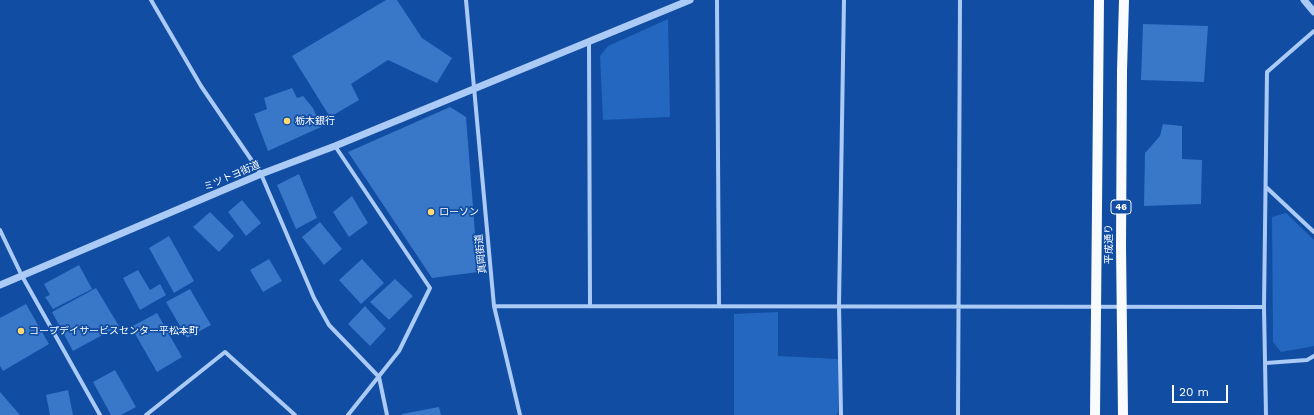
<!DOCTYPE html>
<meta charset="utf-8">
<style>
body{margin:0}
#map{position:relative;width:1314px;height:415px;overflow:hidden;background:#104da3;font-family:"Work Sans",sans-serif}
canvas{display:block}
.scale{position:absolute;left:1172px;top:385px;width:56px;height:18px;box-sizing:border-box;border:2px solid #fff;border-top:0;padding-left:5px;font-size:12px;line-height:14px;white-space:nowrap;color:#fff;-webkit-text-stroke:3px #104da3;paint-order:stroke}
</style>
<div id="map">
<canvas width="1314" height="415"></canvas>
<div class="scale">20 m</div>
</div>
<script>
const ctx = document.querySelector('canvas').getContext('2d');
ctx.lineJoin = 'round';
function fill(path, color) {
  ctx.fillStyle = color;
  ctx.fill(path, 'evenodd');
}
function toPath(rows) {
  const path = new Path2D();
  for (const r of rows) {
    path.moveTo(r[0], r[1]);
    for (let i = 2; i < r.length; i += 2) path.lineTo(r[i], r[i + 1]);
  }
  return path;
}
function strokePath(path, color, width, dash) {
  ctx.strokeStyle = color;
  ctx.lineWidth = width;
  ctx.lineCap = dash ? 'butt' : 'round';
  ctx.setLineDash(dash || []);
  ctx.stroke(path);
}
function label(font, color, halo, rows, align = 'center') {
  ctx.font = font + ' "Work Sans","Noto Sans JP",sans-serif';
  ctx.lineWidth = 3.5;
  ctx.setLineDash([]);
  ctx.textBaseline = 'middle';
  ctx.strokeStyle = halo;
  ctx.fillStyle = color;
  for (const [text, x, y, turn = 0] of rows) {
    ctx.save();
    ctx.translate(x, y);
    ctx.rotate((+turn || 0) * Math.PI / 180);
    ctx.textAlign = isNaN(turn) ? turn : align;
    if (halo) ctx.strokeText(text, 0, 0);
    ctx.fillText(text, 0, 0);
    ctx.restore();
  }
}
fill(toPath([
 [668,19,670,117,603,120,600,56,608,46],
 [1286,213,1314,240,1314,346,1281,352,1273,342,1272,217],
 [778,312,778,356,838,359,838,413,836,415,734,415,734,314]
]), '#2367c1');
fill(toPath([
 [386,0,397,0,422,38,452,58,437,83,388,60,351,84,359,100,330,117,292,56],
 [1143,24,1208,26,1204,82,1141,80],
 [292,88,297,98,303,96,313,108,321,127,268,151,254,114,267,109,264,98],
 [450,107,466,117,478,272,432,278,348,152],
 [1163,124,1182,126,1182,159,1202,160,1201,204,1144,206,1145,153,1160,136],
 [299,174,317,218,296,229,277,185],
 [352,196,368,223,349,237,333,212],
 [242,200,261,223,246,236,228,212],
 [210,212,234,236,219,252,193,227],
 [320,222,342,249,324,265,302,237],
 [169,236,194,281,174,293,149,248],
 [269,259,282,281,263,292,250,270],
 [362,259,384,283,361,304,339,280],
 [79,265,92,289,53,309,45,297,50,295,44,284],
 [138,270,150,290,160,284,166,295,140,310,123,278],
 [395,279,413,296,389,320,370,302],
 [96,288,119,326,73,351,52,312],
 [190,289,211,325,187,338,166,302],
 [26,304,49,344,3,371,0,366,0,318],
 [365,306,386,329,370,346,348,324],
 [157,313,182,357,157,372,131,327],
 [115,370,136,407,121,415,111,415,93,382],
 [68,390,73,415,50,415,46,395],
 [0,392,20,415,0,415],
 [439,407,441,415,402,415,402,414]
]), '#3977c9');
strokePath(toPath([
 [151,0,201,86,261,174,314,298,329,325,379,377,387,415],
 [466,0,494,306,520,415],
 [717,0,719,305],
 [589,42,590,306],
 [335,146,430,288,399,351,348,415],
 [1266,187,1314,232],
 [0,230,22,276,100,415],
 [494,306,1264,307],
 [1266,363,1307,360,1314,356],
 [146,415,225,352,295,415],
 [841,415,839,305,844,0],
 [958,415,960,0],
 [1266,415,1264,307,1267,72,1314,31]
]), '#abcbf6', 4);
strokePath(toPath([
 [1304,0,1314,12],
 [0,285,261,174,335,146,690,0]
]), '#abcbf6', 7);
strokePath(toPath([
 [1095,415,1099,0],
 [1123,415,1121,246,1122,71,1124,0]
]), '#f9fbff', 10);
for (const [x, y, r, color] of [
 [287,121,4,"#ffd96f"],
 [431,212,4,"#ffd96f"],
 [21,331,4,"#ffd96f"]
]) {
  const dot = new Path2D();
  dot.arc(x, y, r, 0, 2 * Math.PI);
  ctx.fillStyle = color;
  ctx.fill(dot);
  strokePath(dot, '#104da3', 1.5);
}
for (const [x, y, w] of [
 [1121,207,20]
]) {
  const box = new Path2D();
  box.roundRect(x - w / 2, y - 7, w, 14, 3);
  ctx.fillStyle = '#104da3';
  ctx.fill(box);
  strokePath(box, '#fff', 1);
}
label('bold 9px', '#fff', null, [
 ["46",1121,207]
]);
label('10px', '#fff', '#104da3', [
 ["栃木銀行",295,121],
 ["ローソン",439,212],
 ["コープデイサービスセンター平松本町",29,331]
], 'left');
label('10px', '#fff', '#104da3', [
 ["ミツトヨ街道",232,176,-23],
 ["平成通り",1109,244,-90],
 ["真岡街道",481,254,-96]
]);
</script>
